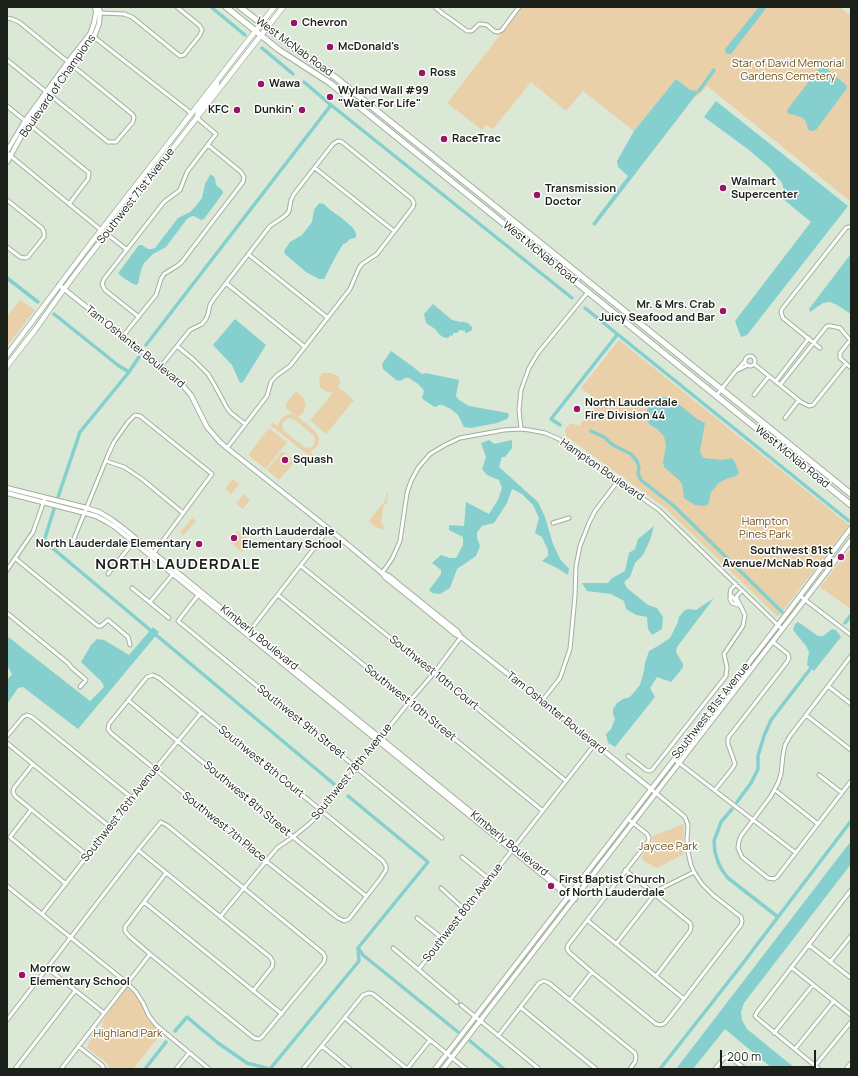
<!DOCTYPE html>
<style>
body{margin:0}
#map{position:relative;width:858px;height:1076px;overflow:hidden;background:#dbe8d6;font-family:Manrope,sans-serif}
canvas{display:block}
.frame{position:absolute;inset:0;border:8px solid #1b2019;pointer-events:none}
.scale{position:absolute;left:720px;top:1050px;width:96px;height:18px;box-sizing:border-box;border:2px solid #1b2019;border-top:0;padding-left:5px;font-size:12px;line-height:14px;white-space:nowrap;color:#1b2019;-webkit-text-stroke:3px #fff;paint-order:stroke}
</style>
<div id="map">
<canvas width="858" height="1076"></canvas>
<div class="frame"></div>
<div class="scale">200 m</div>
</div>
<script>
const ctx = document.querySelector('canvas').getContext('2d');
ctx.lineJoin = 'round';
function fill(path, color) {
  ctx.fillStyle = color;
  ctx.fill(path, 'evenodd');
}
function toPath(rows) {
  const path = new Path2D();
  for (const r of rows) {
    if (r.length === 3) {
      path.moveTo(r[0] + r[2], r[1]);
      path.arc(r[0], r[1], r[2], 0, 2 * Math.PI);
      continue;
    }
    path.moveTo(r[0], r[1]);
    for (let i = 2; i < r.length; i += 2) path.lineTo(r[i], r[i + 1]);
  }
  return path;
}
function strokePath(path, color, width, dash) {
  ctx.strokeStyle = color;
  ctx.lineWidth = width;
  ctx.lineCap = dash ? 'butt' : 'round';
  ctx.setLineDash(dash || []);
  ctx.stroke(path);
}
function label(font, color, halo, rows, align = 'center') {
  ctx.font = font + ' Manrope,sans-serif';
  ctx.lineWidth = 3;
  ctx.setLineDash([]);
  ctx.textBaseline = 'middle';
  ctx.strokeStyle = halo;
  ctx.fillStyle = color;
  for (const [text, x, y, turn = 0] of rows) {
    ctx.save();
    ctx.translate(x, y);
    ctx.rotate((+turn || 0) * Math.PI / 180);
    ctx.textAlign = isNaN(turn) ? turn : align;
    if (halo) ctx.strokeText(text, 0, 0);
    ctx.fillText(text, 0, 0);
    ctx.restore();
  }
}
fill(toPath([
 [522,7,840,7,851,16,851,202,707,86,697,97,676,79,634,131,583,91,566,111,531,82,493,129,486,125,482,130,447,103],
 [20,300,35,310,7,346,7,316],
 [619,340,849,525,778,617,664,507,566,436,565,432,566,428,570,424,574,424,580,426,582,422,589,416,599,402,581,388],
 [323,373,331,373,339,377,340,383,337,388,338,387,354,400,326,434,310,420,333,393,325,391,320,387,319,378],
 [296,391,303,397,306,405,303,413,298,417,315,431,318,435,319,439,318,446,310,452,315,456,313,459,270,425,272,422,278,426,280,420,286,415,292,414,296,416,286,408,286,403],
 [290,418,294,419,314,436,315,442,312,447,308,448,304,447,283,430,282,426,283,422,286,419],
 [269,428,287,442,266,469,248,455],
 [282,451,295,461,279,480,267,470],
 [233,479,239,484,231,494,225,489],
 [387,493,388,493,388,496,386,505,384,504,381,521,383,525,384,529,383,530,374,526,369,521,384,502,387,497,386,494],
 [243,494,250,500,243,509,236,504],
 [192,518,196,521,184,535,180,533],
 [237,531,251,541,242,552,229,541],
 [851,548,851,605,849,608,820,587],
 [684,824,683,844,684,854,657,868,647,863,641,858,652,843,653,836],
 [126,988,131,990,141,999,150,1021,162,1033,133,1069,108,1069,109,1066,106,1062,87,1048,89,1042,103,1025,102,1022,117,1000]
]), '#e9d0a9');
fill(toPath([
 [759,7,767,7,731,54,726,54,725,49],
 [820,67,823,67,826,68,846,85,847,88,816,130,811,131,808,129,806,122,803,118,795,115,789,114,787,112,787,110],
 [676,79,690,90,699,91,595,226,592,224,628,176,618,167,617,161,634,131],
 [716,101,848,206,747,335,741,337,735,321,811,222,783,199,784,190,782,183,770,168,749,150,704,117],
 [210,175,212,175,215,178,216,185,222,190,223,193,204,219,201,220,194,216,190,217,187,219,166,247,153,254,144,263,141,270,138,284,136,285,133,284,122,277,118,273,119,272,139,245,142,245,148,249,151,249,155,248,178,218,190,212,196,206,202,198,205,184],
 [319,203,324,204,329,209,343,219,353,228,356,233,356,236,355,238,350,239,346,243,343,244,342,246,337,254,324,279,319,279,306,272,285,254,284,251,290,242,302,235,312,222,314,210],
 [850,255,851,255,851,314,837,305,830,302,823,303,810,312,809,309],
 [433,304,452,320,460,322,464,322,468,323,472,327,472,330,467,333,465,333,465,331,460,330,457,333,453,333,453,336,451,335,448,338,443,337,440,335,435,329,426,323,424,314],
 [235,319,266,345,243,382,240,383,232,365,213,345],
 [391,351,412,366,422,374,426,373,459,380,456,396,459,400,469,406,508,413,509,416,507,419,497,423,471,428,464,427,458,415,451,409,442,405,438,405,436,407,433,406,424,400,422,398,424,391,422,388,418,384,409,378,405,378,400,381,396,380,383,369,382,364],
 [660,396,672,399,697,419,705,423,700,451,702,456,704,458,722,460,732,458,735,462,739,473,736,476,726,479,719,483,711,492,709,503,707,505,702,506,695,505,684,498,682,484,678,479,664,467,663,462,666,446,665,440,663,435,657,429,650,425,647,421,646,413,648,407,654,400],
 [489,440,494,444,512,440,512,448,505,457,502,457,499,467,538,502,545,517,553,544,560,559,569,569,568,575,557,568,542,561,548,556,548,550,542,537,535,533,539,518,533,505,522,494,512,489,507,503,494,523,482,526,477,532,477,538,480,546,476,556,457,569,450,588,440,594,432,593,429,590,441,574,441,570,432,563,441,555,450,558,456,558,463,545,463,537,449,530,449,525,464,526,466,502,489,514,498,500,502,488,499,480,487,475,482,469,486,457,481,443],
 [654,526,650,540,643,555,635,563,630,577,624,582,627,588,648,605,657,608,663,617,662,629,652,635,648,629,647,617,636,615,626,609,624,601,611,594,587,591,582,583,608,583,612,578,625,571,629,553,635,549,638,539],
 [714,598,677,647,676,652,683,664,683,667,681,670,671,682,657,677,650,688,655,697,615,747,612,745,608,743,606,734,611,729,615,719,613,714,613,709,617,703,623,699,630,697,640,685,644,671,645,663,649,651,658,646,670,638,678,622,679,617,684,611,688,609,696,610],
 [798,622,818,636,823,636,832,629,836,630,841,637,814,671,807,665,809,652,806,646,793,630,795,624],
 [153,627,159,632,78,729,23,687,18,688,7,704,7,680,12,674,7,665,7,636,90,701,104,687,102,682,81,662,91,645,97,639,104,640,129,655],
 [851,841,851,864,744,1003,741,1012,742,1020,747,1029,796,1069,773,1069,725,1029,693,1069,676,1069]
]), '#85cfce');
strokePath(toPath([
 [211,7,245,35],
 [262,48,293,74],
 [304,82,331,105,572,298],
 [699,91,714,70],
 [7,278,38,302],
 [585,308,849,521],
 [54,314,119,366,129,372,139,357],
 [146,345,331,105],
 [560,425,551,419,617,335],
 [591,431,604,437,613,445,631,454,637,461,639,468,638,474,641,480,674,506,782,612],
 [58,497,80,432,129,372],
 [54,509,44,541,334,784],
 [845,623,851,615],
 [737,802,751,783,758,769,758,756,764,736,771,720,814,664],
 [732,809,721,822,714,841,715,852,718,862,722,870,728,878,778,917],
 [358,948,363,955,458,1032],
 [175,1031,187,1017,218,1043,247,1063,270,1069,359,961,358,948,428,862,348,796],
 [470,1041,504,1069],
 [145,1069,166,1042],
 [660,1069,740,967,851,821]
]), '#85cfce', 3.5);
const minor = toPath([
 [435,7,443,14,452,20,467,31,471,31,473,30,479,24,481,24,487,25,494,31,498,32,502,30,519,7],
 [100,13,124,14,132,17,180,56,184,55,200,35,202,30,200,26,177,7],
 [7,18,12,19,19,22,132,114,134,117,133,122,116,142,108,142,7,60],
 [90,34,191,113],
 [7,106,89,173,88,179,69,204],
 [7,153,101,230],
 [315,168,394,231],
 [7,200,42,228,44,232,44,237,28,257,25,258,20,257,7,247],
 [107,234,126,249],
 [248,254,328,318],
 [226,283,305,347],
 [139,317,105,290,102,284,104,279,164,202,180,190,187,172,216,134,197,118],
 [123,336,156,295,161,279,164,274,177,266,181,263,243,182,244,177,241,172,208,145],
 [851,339,840,353,840,358,851,368],
 [177,346,194,360,208,374,214,384,227,408,231,413,245,424],
 [820,348,783,318,781,312,782,309,846,228,848,227,851,227],
 [750,361,5],
 [754,364,801,402,809,406,813,405,846,364],
 [161,366,186,335,190,330,202,324,206,319,208,314,210,305,213,300,270,226,282,218,287,214,289,211,291,200,294,194,333,144,338,141,342,142,412,199,414,203,413,207,377,254,362,264,359,268,350,289,290,366,276,376,271,382,267,396,264,400,227,448],
 [738,370,748,365],
 [776,381,809,338],
 [780,385,827,326,831,326,840,328,850,340],
 [754,395,769,376],
 [716,396,735,372,745,361],
 [785,418,799,400],
 [521,429,519,410,521,390,529,368,538,353,588,292],
 [106,461,124,467,142,479,183,513],
 [553,523,569,518],
 [73,541,108,455,114,442,128,422,135,415,140,416,212,474,153,554],
 [16,559,98,626,101,626,108,620,128,637,130,645],
 [301,566,434,673,566,781],
 [7,570,33,532,45,498],
 [382,573,392,559,400,541,407,493,411,481,418,468,430,454,445,445,460,438,504,430,521,429,529,430,545,433,559,439,659,510,782,629],
 [108,574,134,541],
 [736,584,731,589,730,594,740,606],
 [132,588,169,618],
 [199,594,178,621,442,838],
 [278,595,543,811],
 [730,596,730,599,732,603,738,605],
 [800,596,851,635],
 [150,602,173,574],
 [7,613,68,663,72,668,86,680,80,687],
 [248,633,329,529],
 [851,656,790,736,785,745,783,755,781,774,778,783,771,796,741,836,739,841,738,848,742,857,768,878,774,879,777,877,851,781],
 [153,675,159,678,383,861,386,866,386,870,380,879,349,919,344,921,338,918,266,861,111,733,108,729,109,724,147,677,153,675],
 [828,686,851,704],
 [128,700,293,837,366,896],
 [542,701,560,678,570,649,575,596,576,566,580,546,589,523,595,511,618,481],
 [806,715,851,750],
 [7,736,23,717,27,715,32,717,132,798],
 [7,743,110,827],
 [628,756,646,770,649,771,652,770,726,676,727,667,724,654,743,626,745,615,736,597,742,590],
 [674,759,796,853],
 [33,764,14,788,13,792,15,796,88,856],
 [819,775,842,793],
 [715,790,732,769,735,764,728,744,728,738,787,662,789,658,788,654,773,642],
 [775,790,818,824],
 [31,810,10,837,66,884],
 [628,819,647,834,649,838,648,842,568,945,567,949,570,953,592,972,656,1024,661,1025,665,1023,684,999,741,925,742,921,741,917,713,895,702,884,694,872,691,865,688,852,687,840,688,825,685,817,651,789],
 [138,850,270,957,273,962,272,967,253,991],
 [462,857,489,879],
 [625,870,690,923,691,927,690,931,656,976],
 [7,886,127,983,136,992,143,1003,149,1016,156,1025,209,1069],
 [441,888,465,910],
 [144,902,282,1014],
 [42,914,155,769,201,713],
 [220,917,277,848,293,837,309,824,322,812,409,702,434,673,461,637],
 [417,918,443,939],
 [587,920,684,999],
 [616,944,658,890,694,872],
 [809,945,851,978],
 [393,948,457,1002],
 [830,962,851,936],
 [791,967,851,1015],
 [47,968,104,1013],
 [419,969,595,744],
 [570,1000,592,972],
 [461,1005,539,1069],
 [520,1007,596,1069],
 [345,1018,407,1069,430,1040],
 [7,1020,138,850,161,822,168,826,323,953,325,957,324,962,262,1037,259,1039,254,1038,150,954,129,936,125,931,125,927,166,873],
 [774,1033,813,985],
 [498,1036,539,983,544,981,549,983,635,1053,636,1057,635,1062,630,1069],
 [78,1046,102,1065,104,1069],
 [322,1046,350,1069],
 [795,1049,834,1001],
 [815,1066,851,1022],
 [15,1069,75,991],
 [61,1069,150,954],
 [176,1069,189,1053],
 [303,1069,363,995,369,993,373,994,466,1069],
 [715,1069,723,1059,726,1057,731,1058,745,1069],
 [819,1069,757,1018,755,1016,757,1012,851,890],
 [846,1069,851,1063]
]);
const tertiary = toPath([
 [7,151,25,121,68,62,90,34,94,23,96,13,95,7],
 [7,162,28,124,49,94,94,37,99,24,100,13,99,7],
 [59,285,177,379,191,395,207,427,220,442,227,448,329,529,382,573,389,576,401,586,457,631,461,637],
 [7,488,87,508,99,512,111,519,123,528,514,847,575,899],
 [7,493,85,513,96,516,107,522,115,527,555,885,568,897,572,898],
 [382,573,386,578,421,606,455,634,461,637,532,693,651,789],
 [435,1069,778,625,851,528],
 [443,1069,851,540]
]);
const secondary = toPath([
 [197,117,198,111,216,87,217,83],
 [7,355,91,243,274,7],
 [7,366,35,330,64,289,86,260,283,7]
]);
const primary = toPath([
 [226,7,279,50,330,83,851,505],
 [240,7,285,42,335,77,851,494]
]);
strokePath(minor, '#a2ae9d', 5);
strokePath(tertiary, '#a2ae9d', 6);
strokePath(secondary, '#a2ae9d', 6);
strokePath(primary, '#a2ae9d', 7);
strokePath(minor, '#fff', 3);
strokePath(tertiary, '#fff', 4);
strokePath(secondary, '#fff', 4.5);
strokePath(primary, '#fff', 5);
for (const [x, y, r, color] of [
 [294,23,4,"#9a1467"],
 [330,47,4,"#9a1467"],
 [422,73,4,"#9a1467"],
 [261,84,4,"#9a1467"],
 [330,97,4,"#9a1467"],
 [237,110,4,"#9a1467"],
 [302,110,4,"#9a1467"],
 [444,139,4,"#9a1467"],
 [723,188,4,"#9a1467"],
 [537,195,4,"#9a1467"],
 [723,311,4,"#9a1467"],
 [577,409,4,"#9a1467"],
 [285,460,4,"#9a1467"],
 [234,538,4,"#9a1467"],
 [199,544,4,"#9a1467"],
 [841,557,4,"#9a1467"],
 [551,886,4,"#9a1467"],
 [22,975,4,"#9a1467"]
]) {
  const dot = new Path2D();
  dot.arc(x, y, r, 0, 2 * Math.PI);
  ctx.fillStyle = color;
  ctx.fill(dot);
  strokePath(dot, '#fff', 1.5);
}
label('bold 11px', '#1b2019', '#fff', [
 ["Chevron",302,23],
 ["McDonald's",338,47],
 ["Ross",430,73],
 ["Wawa",269,84],
 ["Wyland Wall #99",338,91],
 ["\"Water For Life\"",338,104],
 ["KFC",229,110,"right"],
 ["Dunkin'",294,110,"right"],
 ["RaceTrac",452,139],
 ["Walmart",731,182],
 ["Supercenter",731,195],
 ["Transmission",545,189],
 ["Doctor",545,202],
 ["Mr. & Mrs. Crab",715,305,"right"],
 ["Juicy Seafood and Bar",715,318,"right"],
 ["North Lauderdale",585,403],
 ["Fire Division 44",585,416],
 ["Squash",293,460],
 ["North Lauderdale",242,532],
 ["Elementary School",242,545],
 ["North Lauderdale Elementary",191,544,"right"],
 ["Southwest 81st",833,551,"right"],
 ["Avenue/McNab Road",833,564,"right"],
 ["First Baptist Church",559,880],
 ["of North Lauderdale",559,893],
 ["Morrow",30,969],
 ["Elementary School",30,982]
], 'left');
label('11px', '#1b2019', '#fff', [
 ["West McNab Road",294,47,36],
 ["Boulevard of Champions",58,86,-55],
 ["Southwest 71st Avenue",136,196,-52],
 ["West McNab Road",540,253,39],
 ["Tam Oshanter Boulevard",135,347,39],
 ["West McNab Road",792,457,39],
 ["Hampton Boulevard",602,470,35],
 ["Kimberly Boulevard",259,638,39],
 ["Southwest 10th Court",434,673,39],
 ["Southwest 10th Street",410,703,39],
 ["Southwest 81st Avenue",711,711,-52],
 ["Tam Oshanter Boulevard",556,713,39],
 ["Southwest 9th Street",301,722,39],
 ["Southwest 8th Court",261,762,39],
 ["Southwest 78th Avenue",352,772,-51],
 ["Southwest 8th Street",247,799,40],
 ["Southwest 76th Avenue",121,813,-52],
 ["Southwest 7th Place",224,827,39],
 ["Kimberly Boulevard",509,844,39],
 ["Southwest 80th Avenue",463,913,-52]
]);
label('11px', '#705017', '#fff', [
 ["Star of David Memorial",788,64],
 ["Gardens Cemetery",788,77],
 ["Hampton",765,522],
 ["Pines Park",765,535],
 ["Jaycee Park",668,847],
 ["Highland Park",128,1034]
]);
ctx.letterSpacing = '1px';
label('bold 15px', '#1b2019', '#fff', [
 ["NORTH LAUDERDALE",178,565]
]);
ctx.letterSpacing = '0px';
</script>
